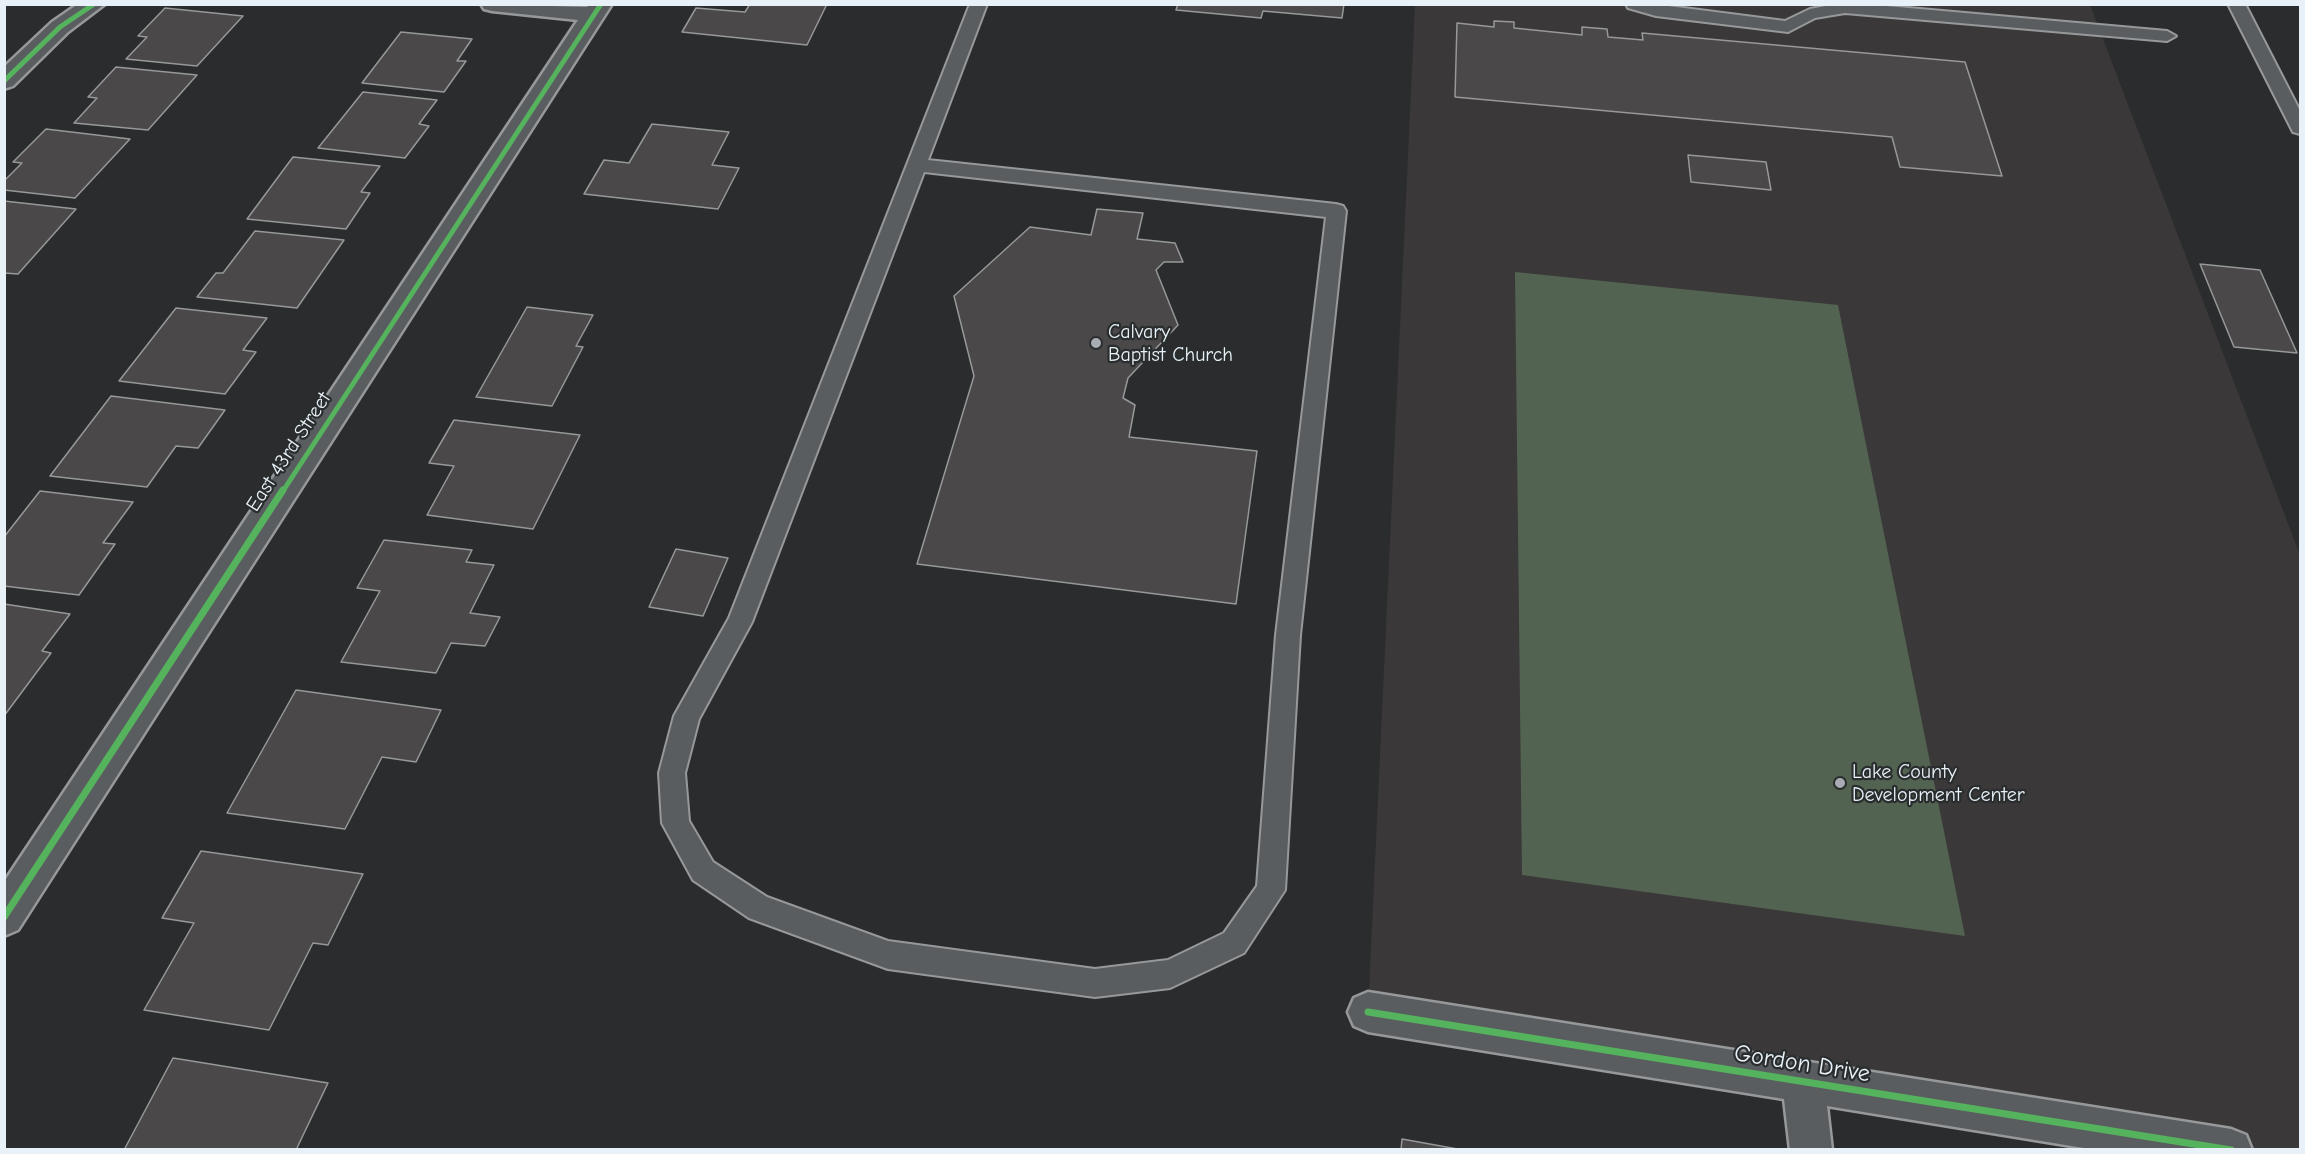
<!DOCTYPE html>
<style>
body{margin:0}
#map{position:relative;width:2305px;height:1154px;overflow:hidden;background:#2b2c2d;font-family:"Comic Neue",sans-serif}
canvas{display:block}
.frame{position:absolute;inset:0;border:6px solid #e8f1f8;pointer-events:none}
</style>
<div id="map">
<canvas width="2305" height="1154"></canvas>
<div class="frame"></div>
</div>
<script>
const ctx = document.querySelector('canvas').getContext('2d');
ctx.lineJoin = 'round';
function fill(path, color) {
  ctx.fillStyle = color;
  ctx.fill(path, 'evenodd');
}
function toPath(rows) {
  const path = new Path2D();
  for (const r of rows) {
    path.moveTo(r[0], r[1]);
    for (let i = 2; i < r.length; i += 2) path.lineTo(r[i], r[i + 1]);
  }
  return path;
}
function strokePath(path, color, width, dash) {
  ctx.strokeStyle = color;
  ctx.lineWidth = width;
  ctx.lineCap = dash ? 'butt' : 'round';
  ctx.setLineDash(dash || []);
  ctx.stroke(path);
}
function label(font, color, halo, rows, align = 'center') {
  ctx.font = font + ' "Comic Neue",sans-serif';
  ctx.lineWidth = 4.5;
  ctx.setLineDash([]);
  ctx.textBaseline = 'middle';
  ctx.strokeStyle = halo;
  ctx.fillStyle = color;
  for (const [text, x, y, turn = 0] of rows) {
    ctx.save();
    ctx.translate(x, y);
    ctx.rotate((+turn || 0) * Math.PI / 180);
    ctx.textAlign = isNaN(turn) ? turn : align;
    if (halo) ctx.strokeText(text, 0, 0);
    ctx.fillText(text, 0, 0);
    ctx.restore();
  }
}
fill(toPath([
 [1415,5,2090,5,2300,555,2300,1149,2231,1149,1368,1012]
]), '#3b3839');
fill(toPath([
 [1515,272,1838,305,1965,936,1522,875]
]), '#536351');
const building = toPath([
 [750,4,827,4,807,45,682,32,696,8,745,12,750,4],
 [1178,4,1344,4,1342,18,1263,11,1261,18,1176,10,1178,4],
 [165,8,243,16,197,66,126,59,147,37,138,36,165,8],
 [1494,21,1514,22,1514,28,1582,35,1582,27,1607,29,1608,37,1643,40,1642,33,1965,62,2002,176,1900,167,1892,137,1455,97,1457,23,1494,27,1494,21],
 [401,32,472,39,457,61,466,61,444,92,362,83,401,32],
 [116,67,197,75,148,130,74,123,97,98,88,97,116,67],
 [363,92,437,100,419,124,429,126,405,158,318,148,363,92],
 [652,124,729,132,712,165,739,168,718,209,584,194,604,160,629,163,652,124],
 [46,129,130,139,75,198,4,190,4,181,22,163,13,162,46,129],
 [1688,155,1766,162,1771,190,1691,182,1688,155],
 [293,157,380,166,361,192,370,193,346,229,247,219,293,157],
 [4,201,76,209,18,274,4,273,4,201],
 [1097,209,1143,213,1137,239,1175,243,1183,262,1164,262,1156,270,1178,325,1128,378,1123,398,1135,405,1129,437,1257,451,1236,604,917,564,974,376,954,296,1030,227,1091,235,1097,209],
 [255,231,344,240,297,308,197,297,216,273,223,273,255,231],
 [2200,264,2260,270,2297,353,2234,347,2200,264],
 [527,307,593,315,576,346,583,347,552,406,476,397,527,307],
 [176,308,267,318,243,350,256,352,225,394,119,381,176,308],
 [111,396,225,410,198,448,176,446,147,487,50,476,111,396],
 [454,420,580,435,533,529,427,515,454,466,429,463,454,420],
 [40,491,133,502,103,543,115,544,79,595,4,586,4,537,40,491],
 [384,540,472,550,466,562,494,565,470,613,500,617,485,646,451,643,436,673,341,662,380,591,357,588,384,540],
 [676,549,728,558,703,616,649,607,676,549],
 [4,604,70,614,42,651,51,653,4,716,4,604],
 [296,690,441,710,416,762,382,757,345,829,227,813,296,690],
 [201,851,363,874,328,945,313,943,269,1030,144,1010,194,923,162,918,201,851],
 [173,1058,328,1083,296,1150,124,1150,173,1058],
 [1402,1139,1463,1150,1401,1150,1402,1139]
]);
fill(building, '#4a4848');
strokePath(building, '#96989a', 1.5);
const lane = toPath([
 [970,4,987,4,928,160,1336,204,1343,206,1346,211,1300,635,1285,890,1244,953,1170,988,1095,997,888,969,749,918,693,880,662,823,659,773,674,716,729,618,970,4],
 [924,172,1326,217,1276,635,1257,886,1224,933,1168,960,1095,969,888,941,767,897,713,862,689,821,685,773,699,719,752,622,924,172],
 [1626,4,1653,4,1785,21,1810,9,1836,4,1864,4,2167,31,2176,36,2167,41,1845,13,1815,18,1788,32,1656,16,1628,8,1626,4],
 [2228,4,2245,4,2300,111,2300,134,2293,132,2291,128,2228,4]
]);
const street = toPath([
 [78,4,105,4,68,32,13,86,4,89,4,67,52,22,78,4],
 [481,4,587,7,589,4,612,4,18,930,4,936,4,882,578,20,492,11,484,9,481,4],
 [1368,992,2231,1129,2246,1135,2252,1150,2096,1150,1827,1106,1832,1150,1790,1150,1784,1099,1368,1032,1354,1026,1348,1012,1354,998,1368,992]
]);
strokePath(lane, '#96989a', 4);
strokePath(street, '#96989a', 5);
fill(lane, '#5a5d60');
fill(street, '#5a5d60');
strokePath(toPath([
 [4,81,60,27,94,4],
 [283,491,601,4]
]), '#56b35d', 5);
strokePath(toPath([
 [4,917,283,490],
 [1368,1012,2231,1150]
]), '#56b35d', 7);
for (const [x, y, r, color] of [
 [1096,343,6,"#a6acb1"],
 [1840,783,6,"#a6acb1"]
]) {
  const dot = new Path2D();
  dot.arc(x, y, r, 0, 2 * Math.PI);
  ctx.fillStyle = color;
  ctx.fill(dot);
  strokePath(dot, '#2a2d2e', 2);
}
label('20px', '#e8f1f8', '#2a2d2e', [
 ["Calvary",1108,332],
 ["Baptist Church",1108,355],
 ["Lake County",1852,772],
 ["Development Center",1852,795]
], 'left');
label('20px', '#e8f1f8', '#2a2d2e', [
 ["East 43rd Street",289,452,-57]
]);
label('24px', '#e8f1f8', '#2a2d2e', [
 ["Gordon Drive",1802,1064,9]
]);
</script>
